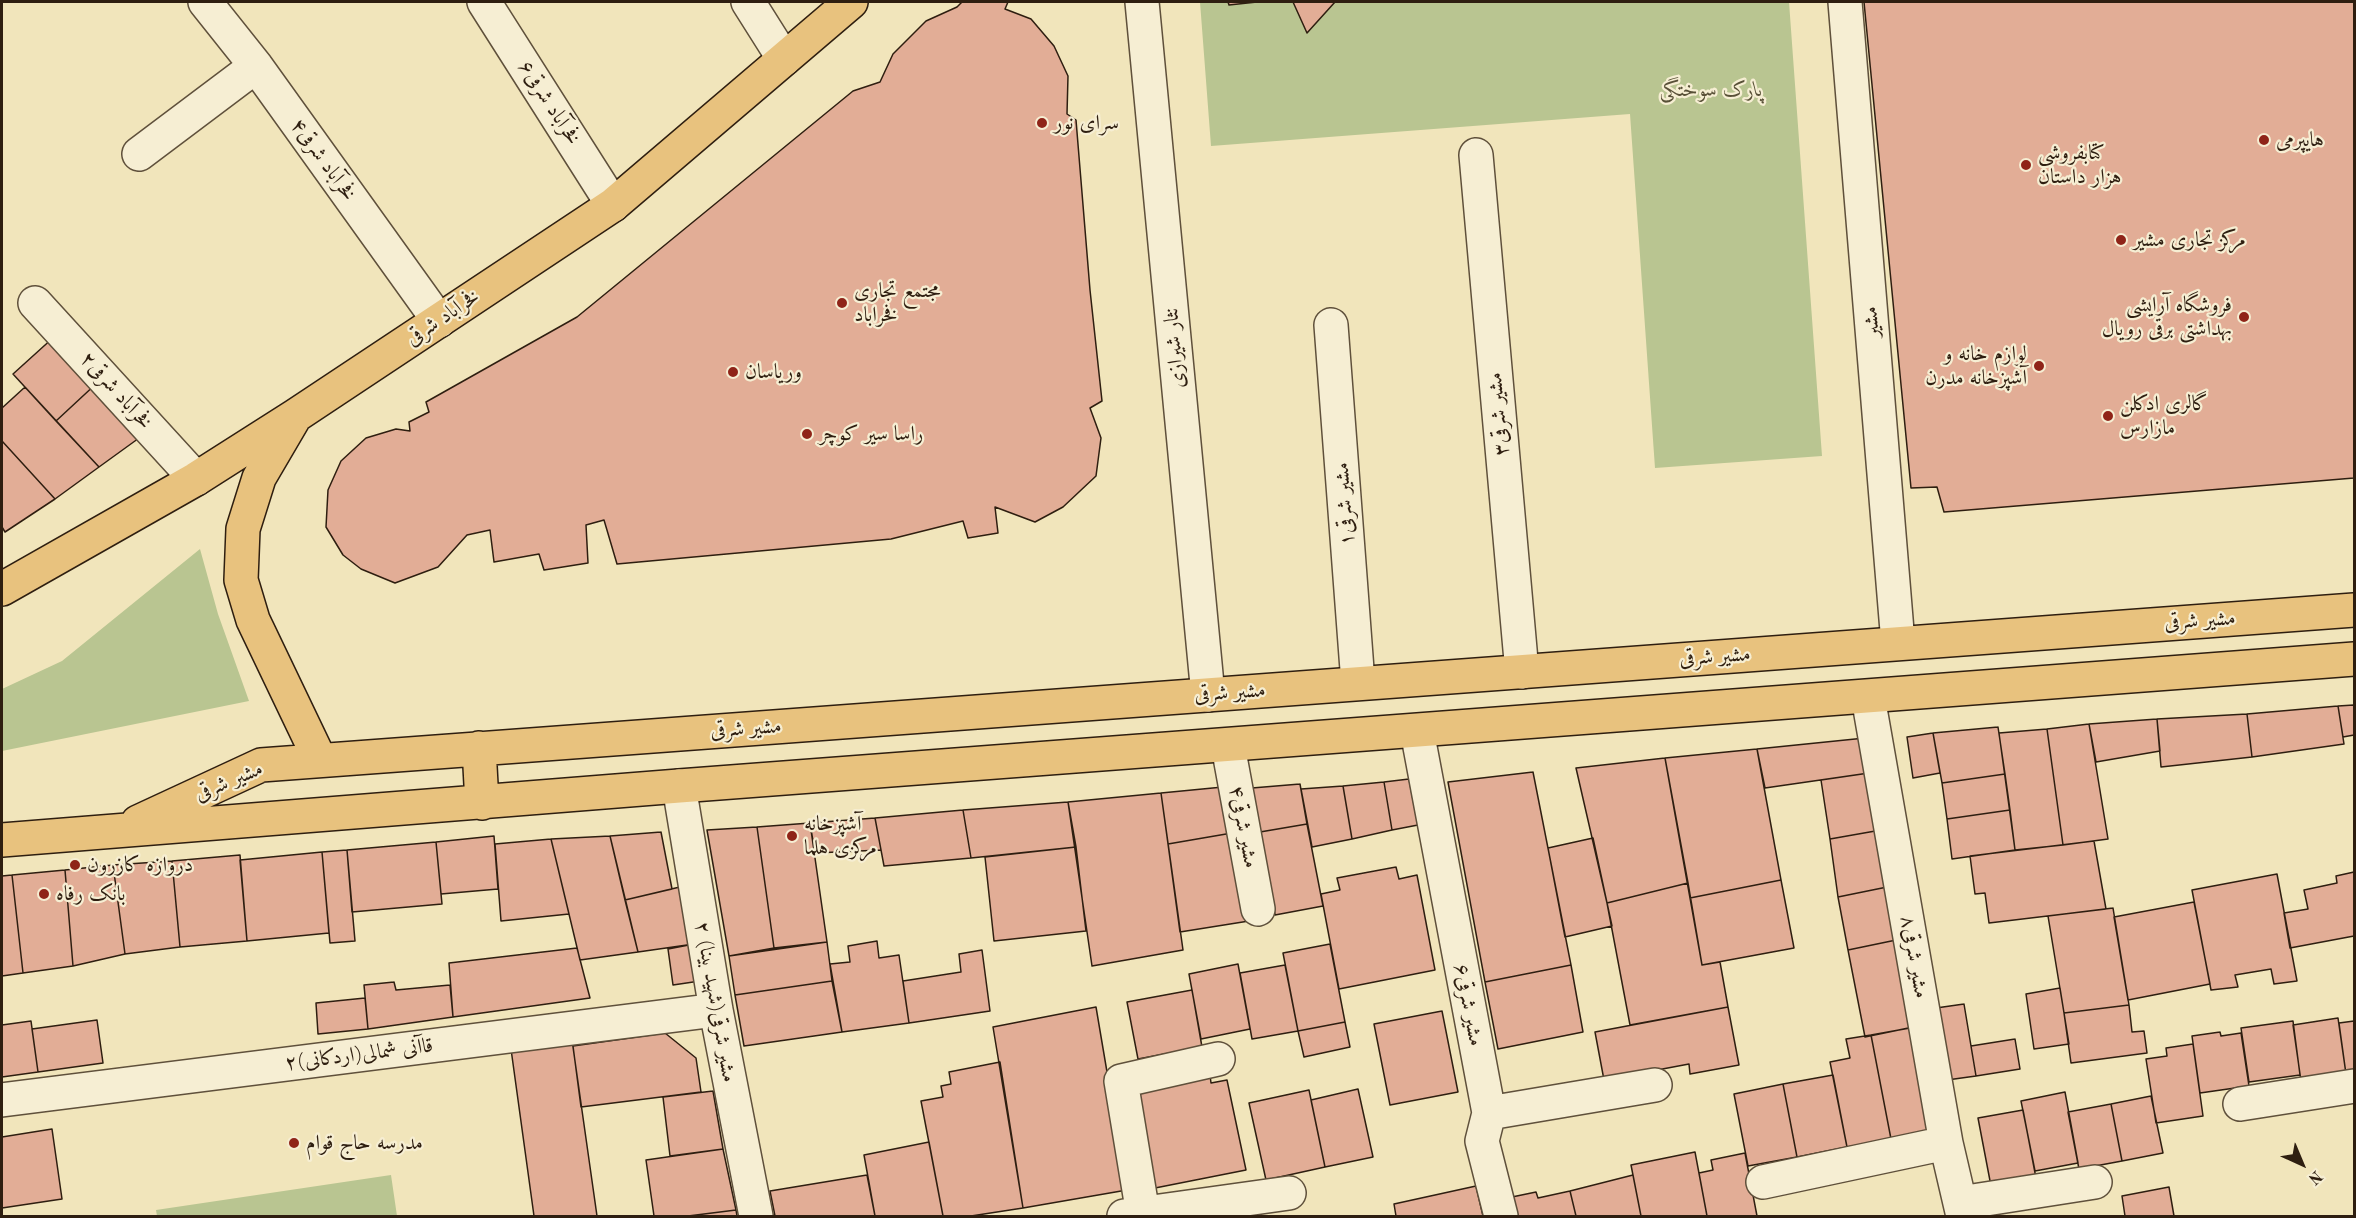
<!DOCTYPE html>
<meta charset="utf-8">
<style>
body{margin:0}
#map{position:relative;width:2356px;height:1218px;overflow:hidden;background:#f1e5bb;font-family:"Old Standard TT",serif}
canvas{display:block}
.frame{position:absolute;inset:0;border:3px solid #2e1e10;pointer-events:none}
.north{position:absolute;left:2272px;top:1134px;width:60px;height:60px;-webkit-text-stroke:4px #f6eed3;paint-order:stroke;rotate:136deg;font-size:16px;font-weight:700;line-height:24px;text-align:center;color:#2e1e10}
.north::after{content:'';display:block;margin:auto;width:21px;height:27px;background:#2e1e10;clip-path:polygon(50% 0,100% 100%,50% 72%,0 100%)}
</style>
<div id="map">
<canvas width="2356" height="1218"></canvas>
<div class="frame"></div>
<div class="north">N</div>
</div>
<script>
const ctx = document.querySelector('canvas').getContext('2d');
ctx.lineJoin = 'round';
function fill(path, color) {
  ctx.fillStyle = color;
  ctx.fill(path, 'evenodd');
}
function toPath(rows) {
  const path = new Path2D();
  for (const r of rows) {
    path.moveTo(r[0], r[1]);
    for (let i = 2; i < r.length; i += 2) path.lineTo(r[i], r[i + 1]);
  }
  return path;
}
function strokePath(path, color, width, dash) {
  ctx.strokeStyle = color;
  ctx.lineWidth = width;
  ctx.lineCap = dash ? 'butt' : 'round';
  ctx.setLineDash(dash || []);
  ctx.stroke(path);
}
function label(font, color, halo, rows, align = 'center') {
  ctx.font = font + ' "Old Standard TT",Amiri,serif';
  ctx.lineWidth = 4.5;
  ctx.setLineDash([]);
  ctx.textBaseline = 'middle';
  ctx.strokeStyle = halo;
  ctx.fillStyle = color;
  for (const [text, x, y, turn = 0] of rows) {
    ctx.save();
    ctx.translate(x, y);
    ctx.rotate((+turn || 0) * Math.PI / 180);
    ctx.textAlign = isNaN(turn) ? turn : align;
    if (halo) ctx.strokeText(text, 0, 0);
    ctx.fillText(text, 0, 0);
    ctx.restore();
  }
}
fill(toPath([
 [1200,2,1789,2,1822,456,1655,468,1630,114,1211,146],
 [200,549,218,614,249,701,2,751,2,689,62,661],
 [391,1175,397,1216,157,1216,156,1210]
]), '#b9c591');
const building = toPath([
 [962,2,1008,2,1005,9,1031,19,1054,46,1068,76,1067,114,1076,120,1090,290,1102,401,1090,408,1101,438,1096,476,1063,507,1035,522,995,507,998,533,968,538,963,521,891,539,617,564,604,520,586,525,588,563,544,570,539,554,494,562,490,530,467,535,438,567,395,583,361,569,343,555,326,527,328,490,341,461,366,438,396,429,410,431,409,422,429,412,426,402,577,317,853,91,880,82,893,54,926,21,957,7,962,2],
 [1228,2,1257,2,1229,5,1228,2],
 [1293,2,1335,2,1307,33,1293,2],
 [1864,2,2354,2,2354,478,1944,512,1937,487,1911,488,1864,2],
 [55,336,98,382,56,421,13,374,55,336],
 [98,382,146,433,99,467,56,421,98,382],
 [25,387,99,467,55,499,2,441,2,408,25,387],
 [2,441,55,499,5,532,2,527,2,441],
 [2354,705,2354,735,2343,737,2338,706,2354,705],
 [2338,706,2344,744,2252,757,2247,714,2338,706],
 [2247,714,2252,757,2161,767,2157,719,2247,714],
 [2157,719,2160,751,2096,762,2089,724,2157,719],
 [2089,724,2108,839,2063,845,2047,729,2089,724],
 [1998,727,2005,774,1942,783,1933,733,1998,727],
 [2047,729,2063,845,2015,850,1999,733,2047,729],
 [1933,733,1940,773,1913,778,1907,737,1933,733],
 [1865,738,1869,773,1765,788,1757,749,1865,738],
 [1757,749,1781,880,1690,898,1665,758,1757,749],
 [1665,758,1688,883,1607,903,1576,768,1665,758],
 [1533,772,1571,965,1485,982,1448,782,1533,772],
 [1869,773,1881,830,1830,839,1821,780,1869,773],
 [2005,774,2010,810,1947,819,1942,783,2005,774],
 [1409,779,1418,825,1392,830,1384,782,1409,779],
 [1384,782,1392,830,1352,839,1343,786,1384,782],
 [1300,784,1307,824,1260,832,1252,788,1300,784],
 [1343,786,1352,839,1312,847,1301,789,1343,786],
 [1223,787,1232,833,1168,844,1161,793,1223,787],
 [1161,793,1183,950,1092,966,1068,802,1161,793],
 [1068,802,1076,847,971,858,963,810,1068,802],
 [963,810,971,858,884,866,875,818,963,810],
 [2010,810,2015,850,1952,859,1947,819,2010,810],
 [875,818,881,850,815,853,810,823,875,818],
 [810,823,827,942,774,948,757,827,810,823],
 [1307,824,1323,906,1275,915,1260,832,1307,824],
 [757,827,774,948,729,956,707,830,757,827],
 [1881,830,1892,886,1838,897,1830,839,1881,830],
 [661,832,672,889,625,900,610,836,661,832],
 [1232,833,1249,921,1180,932,1168,844,1232,833],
 [494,836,498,889,441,894,436,842,494,836],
 [610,836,638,952,580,960,551,839,610,836],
 [1593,838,1612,926,1565,937,1548,848,1593,838],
 [551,839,569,914,501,921,495,844,551,839],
 [2094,841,2106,909,1989,923,1985,893,1975,894,1970,856,2094,841],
 [436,842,442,904,352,912,347,850,436,842],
 [1076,847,1086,931,994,941,985,857,1076,847],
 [347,850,355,941,330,943,322,852,347,850],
 [322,852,329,933,247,941,240,860,322,852],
 [240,855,247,941,180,947,172,861,240,855],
 [172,861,180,947,125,954,113,865,172,861],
 [113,865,125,954,73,966,65,870,113,865],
 [1396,867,1399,879,1417,875,1435,970,1339,989,1321,894,1340,890,1337,878,1396,867],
 [65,870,73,966,23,973,12,875,65,870],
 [2354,872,2354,936,2290,948,2284,913,2308,909,2304,890,2337,883,2336,876,2354,872],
 [2277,874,2297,981,2274,984,2271,969,2235,975,2238,987,2211,990,2192,890,2277,874],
 [12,875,23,973,2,976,2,876,12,875],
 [1781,880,1794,948,1702,965,1690,898,1781,880],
 [1688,883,1702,965,1720,962,1728,1007,1630,1025,1607,903,1688,883],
 [684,886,694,944,638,952,625,900,684,886],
 [1892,886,1901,939,1848,950,1838,897,1892,886],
 [2194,902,2210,984,2128,1000,2114,917,2194,902],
 [2113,908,2129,1005,2064,1013,2048,916,2113,908],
 [1901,939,1918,1026,1865,1037,1848,950,1901,939],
 [877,941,879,958,899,955,909,1023,842,1032,830,964,850,962,848,946,877,941],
 [827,942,832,981,735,995,729,956,827,942],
 [694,944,700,981,673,985,668,949,694,944],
 [1330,944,1345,1022,1298,1031,1283,953,1330,944],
 [577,948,590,998,453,1017,449,963,577,948],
 [982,950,990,1011,909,1023,903,981,961,972,959,954,982,950],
 [1238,964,1250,1029,1201,1039,1189,974,1238,964],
 [1285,965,1298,1031,1252,1039,1240,973,1285,965],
 [1571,965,1583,1032,1498,1049,1485,982,1571,965],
 [832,981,842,1032,744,1046,735,995,832,981],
 [394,982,396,990,450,985,453,1017,368,1029,364,985,394,982],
 [2060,988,2069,1044,2034,1049,2026,994,2060,988],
 [1192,990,1202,1047,1138,1059,1127,1002,1192,990],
 [365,998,368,1029,318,1034,316,1003,365,998],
 [1964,1004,1976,1076,1947,1080,1936,1008,1964,1004],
 [2129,1005,2132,1032,2144,1031,2147,1053,2071,1063,2064,1013,2129,1005],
 [1096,1007,1127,1190,1023,1208,993,1027,1096,1007],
 [1728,1007,1739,1065,1690,1074,1689,1064,1604,1080,1595,1032,1728,1007],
 [1442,1011,1458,1092,1390,1105,1374,1024,1442,1011],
 [2338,1018,2346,1074,2301,1081,2293,1025,2338,1018],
 [97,1020,103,1063,38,1072,32,1029,97,1020],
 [31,1021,38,1072,2,1077,2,1025,31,1021],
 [2293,1021,2300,1075,2249,1082,2241,1028,2293,1021],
 [2354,1021,2354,1073,2346,1074,2339,1023,2354,1021],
 [1345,1022,1350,1047,1304,1057,1298,1031,1345,1022],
 [1910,1028,1930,1131,1891,1139,1871,1035,1910,1028],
 [2220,1032,2221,1036,2241,1033,2249,1086,2200,1093,2192,1036,2220,1032],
 [665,1033,696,1058,701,1092,581,1107,573,1046,665,1033],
 [1871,1035,1891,1139,1847,1147,1830,1062,1850,1058,1846,1039,1871,1035],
 [2015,1039,2020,1069,1976,1076,1971,1046,2015,1039],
 [572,1040,597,1216,534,1216,511,1049,572,1040],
 [2193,1044,2203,1116,2156,1123,2146,1059,2167,1056,2166,1048,2193,1044],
 [1000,1062,1023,1208,971,1216,943,1216,921,1101,943,1097,941,1086,951,1084,949,1072,1000,1062],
 [1210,1075,1211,1083,1227,1080,1246,1170,1150,1189,1130,1091,1210,1075],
 [1833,1075,1847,1147,1797,1157,1783,1084,1833,1075],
 [1783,1084,1797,1157,1748,1166,1734,1094,1783,1084],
 [1358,1089,1373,1157,1325,1167,1311,1100,1358,1089],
 [1309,1090,1325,1167,1266,1180,1249,1103,1309,1090],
 [713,1091,723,1149,670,1156,663,1097,713,1091],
 [2065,1092,2078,1163,2035,1171,2021,1101,2065,1092],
 [2151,1096,2163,1153,2122,1161,2111,1104,2151,1096],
 [2111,1104,2122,1161,2079,1169,2068,1112,2111,1104],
 [2023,1110,2036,1178,1991,1186,1978,1118,2023,1110],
 [52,1129,62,1199,2,1208,2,1137,52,1129],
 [929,1142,943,1216,875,1216,864,1155,929,1142],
 [723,1149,736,1210,688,1216,654,1216,646,1160,723,1149],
 [1695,1152,1707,1216,1641,1216,1631,1165,1695,1152],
 [1745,1153,1757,1216,1707,1216,1699,1173,1713,1170,1711,1160,1745,1153],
 [867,1175,875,1216,775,1216,770,1191,867,1175],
 [1633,1175,1641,1216,1576,1216,1570,1191,1633,1175],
 [1476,1186,1483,1216,1396,1216,1394,1204,1476,1186],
 [2169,1187,2174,1216,2125,1216,2122,1196,2169,1187],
 [1570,1191,1576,1216,1516,1216,1512,1197,1536,1192,1538,1198,1570,1191],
 [736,1210,737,1216,688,1216,736,1210]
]);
fill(building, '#e2ad96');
strokePath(building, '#2e1e10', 1.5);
const minor = toPath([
 [205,2,256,66,439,321],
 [484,2,613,205],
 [748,2,784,59],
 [1142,2,1208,695],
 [1845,2,1898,643],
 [139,154,256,66],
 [1476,155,1522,672],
 [35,303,196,479],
 [1331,325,1358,683],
 [1868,697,1946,1143,1963,1216],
 [1417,731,1489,1113,1655,1085],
 [1228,746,1258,909],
 [679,786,716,1010,756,1216],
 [2,1100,716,1010],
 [2240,1104,2354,1086],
 [1489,1113,1482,1141,1501,1216],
 [1763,1182,1946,1143],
 [1960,1203,2095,1182],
 [1143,1214,1121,1081,1218,1059],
 [1124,1216,1289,1193]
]);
const major = toPath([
 [293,420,259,478,243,529,241,580,253,620,320,760],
 [2,589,196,479,295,416,613,205,851,2],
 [479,748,482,803],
 [138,822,261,765,2354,610],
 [2,840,679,786,2354,659]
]);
strokePath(minor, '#5f503b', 36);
strokePath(major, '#2e1e10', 36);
strokePath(minor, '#f6eed3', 33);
strokePath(major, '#e8c27e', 33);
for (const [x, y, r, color] of [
 [1042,123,6,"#8f2418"],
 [2264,140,6,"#8f2418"],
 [2026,165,6,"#8f2418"],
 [2121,240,6,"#8f2418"],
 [842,303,6,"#8f2418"],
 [2244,317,6,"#8f2418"],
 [2039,366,6,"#8f2418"],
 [733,372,6,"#8f2418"],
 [2108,416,6,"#8f2418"],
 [807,434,6,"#8f2418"],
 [792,836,6,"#8f2418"],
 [75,865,6,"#8f2418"],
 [44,894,6,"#8f2418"],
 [294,1143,6,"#8f2418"]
]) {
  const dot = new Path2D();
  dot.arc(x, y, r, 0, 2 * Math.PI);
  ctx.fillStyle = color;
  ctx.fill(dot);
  strokePath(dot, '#f6eed3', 2);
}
label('italic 21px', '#585037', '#f6eed3', [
 ["پارک سوختگی",1711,90]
]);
label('21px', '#2e1e10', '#f6eed3', [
 ["فخرآباد شرقی۶",549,103,57],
 ["فخرآباد شرقی۴",323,160,54],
 ["فخرآباد شرقی",443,318,-34],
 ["مشیر",1872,322,-95],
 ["نثار شیرازی",1175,348,-95],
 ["۲فخرآباد شرقی",116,391,48],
 ["۳مشیر شرقی",1499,414,-95],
 ["۱مشیر شرقی",1345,504,-94],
 ["مشیر شرقی",2200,621,-4],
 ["مشیر شرقی",1715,657,-4],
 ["مشیر شرقی",1230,693,-4],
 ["مشیر شرقی",746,729,-4],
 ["مشیر شرقی",229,782,-23],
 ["۴مشیر شرقی",1243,827,79],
 ["مشیر شرقی۸",1914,957,80],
 ["۲ مشیر شرقی(شهید بینا)",715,1002,80],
 ["۶مشیر شرقی",1468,1005,79],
 ["۲قاآنی شمالی(اردکانی)",359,1055,-7]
]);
label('21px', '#2e1e10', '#f6eed3', [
 ["سرای نور",1054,123],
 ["هایپرمی",2276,140],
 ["کتابفروشی",2038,153],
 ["هزار داستان",2038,177],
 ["مرکز تجاری مشیر",2133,240],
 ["مجتمع تجاری",854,291],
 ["فخراباد",854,315],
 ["فروشگاه آرایشی",2232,305,"right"],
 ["بهداشتی برقی رویال",2232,329,"right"],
 ["لوازم خانه و",2027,354,"right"],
 ["آشپزخانه مدرن",2027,378,"right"],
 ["وریاسان",745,372],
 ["گالری ادکلن",2120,404],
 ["مازارس",2120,428],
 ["راسا سیر کوچر",819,434],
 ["آشپزخانه",804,824],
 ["مرکزی هلما",804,848],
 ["دروازه کازرون",87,865],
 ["بانک رفاه",56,894],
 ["مدرسه حاج قوام",306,1143]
], 'left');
</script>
